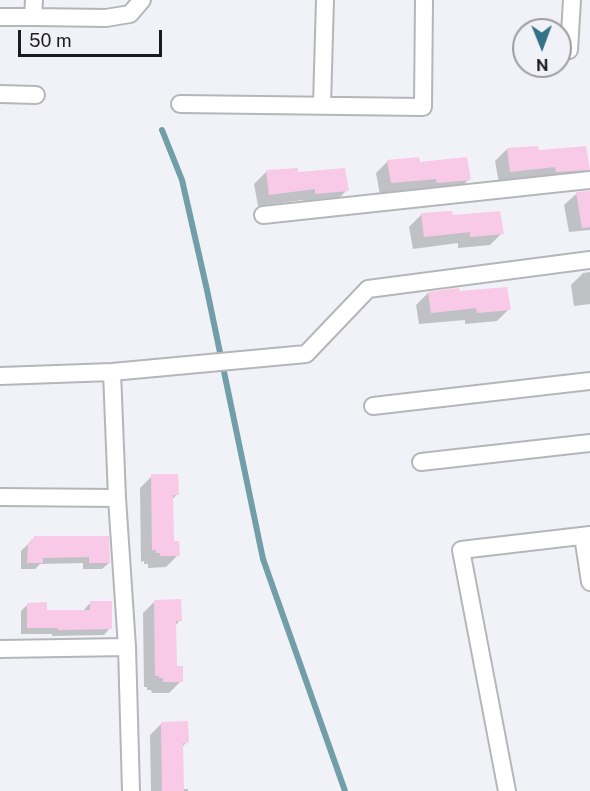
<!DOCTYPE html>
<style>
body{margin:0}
#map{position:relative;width:590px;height:791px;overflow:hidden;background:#f1f2f7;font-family:"Public Sans",sans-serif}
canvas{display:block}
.north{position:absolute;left:512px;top:18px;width:60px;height:60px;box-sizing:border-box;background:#f1f2f7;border:2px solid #9c9ca0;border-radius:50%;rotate:179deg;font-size:16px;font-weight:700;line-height:24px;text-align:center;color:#1c1c1e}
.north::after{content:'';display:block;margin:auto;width:21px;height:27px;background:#347288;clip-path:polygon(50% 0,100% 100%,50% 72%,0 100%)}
.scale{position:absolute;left:18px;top:30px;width:144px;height:27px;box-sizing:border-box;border:3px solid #1c1c1e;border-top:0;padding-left:8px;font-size:18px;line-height:21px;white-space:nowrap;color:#1c1c1e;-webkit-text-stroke:4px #f1f2f7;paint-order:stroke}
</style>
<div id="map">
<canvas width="590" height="791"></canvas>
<div class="north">N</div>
<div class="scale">50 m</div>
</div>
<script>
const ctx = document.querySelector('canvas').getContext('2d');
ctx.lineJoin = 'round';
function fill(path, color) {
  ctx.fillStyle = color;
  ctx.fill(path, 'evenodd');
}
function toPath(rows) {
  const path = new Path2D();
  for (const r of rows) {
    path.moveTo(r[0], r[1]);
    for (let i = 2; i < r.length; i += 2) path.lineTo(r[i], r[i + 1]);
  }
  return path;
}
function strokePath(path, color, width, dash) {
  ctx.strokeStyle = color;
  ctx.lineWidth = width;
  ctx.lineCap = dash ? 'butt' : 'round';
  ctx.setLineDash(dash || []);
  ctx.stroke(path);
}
fill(toPath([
 [507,149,538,152,588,169,577,181,499,183,495,161],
 [388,161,418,163,469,179,457,191,380,195,376,173],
 [266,172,297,174,347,190,335,202,303,205,303,200,258,206,254,184],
 [590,192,590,230,569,232,564,205,576,194],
 [421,215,452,217,502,233,490,245,458,248,458,243,413,249,409,227],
 [590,272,590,304,574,306,571,285,583,273],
 [428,293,458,293,509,309,497,321,465,324,465,320,419,324,416,305],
 [152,476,177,494,172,500,172,542,178,555,166,567,148,568,148,564,144,564,144,561,141,562,140,488],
 [35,537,109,563,102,569,83,569,83,563,40,564,35,569,21,569,21,551],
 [155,601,180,620,175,626,175,668,181,681,169,693,152,693,151,690,147,690,147,687,144,687,143,613],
 [90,603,110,628,104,635,52,636,52,634,21,634,21,611,28,604,45,612,83,611],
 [162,723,187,742,182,747,182,789,188,789,188,791,151,791,150,735]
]), '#0003');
strokePath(toPath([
 [162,130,182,180,207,290,263,559,345,791]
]), '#729ea9', 6);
fill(toPath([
 [538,146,539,150,586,146,590,170,556,172,555,167,510,172,507,148],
 [419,157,420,162,467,157,471,180,437,183,436,179,391,183,387,160],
 [298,168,298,172,345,168,349,191,315,194,315,189,269,195,266,170],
 [590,191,590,227,582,228,576,192],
 [452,211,453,215,500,211,504,234,470,237,470,232,424,237,421,213],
 [507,287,511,310,477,313,476,308,431,313,428,292,459,288,460,291],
 [151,474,178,474,179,495,173,495,174,541,179,541,180,556,160,556,160,553,156,553,156,550,152,550],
 [34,536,109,536,110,563,89,563,89,557,43,558,43,563,27,563,28,543,31,543,31,539,34,539],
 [181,599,182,621,176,621,177,666,183,666,183,682,163,682,163,678,159,678,159,676,155,676,154,600],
 [90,601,112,601,112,629,58,630,58,628,27,628,27,603,47,602,47,610,90,610],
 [188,721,189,743,183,743,184,791,162,791,161,722]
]), '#f9c9e8');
const street = toPath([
 [0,17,33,17,106,18,130,14,142,0],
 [33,17,34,0],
 [569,50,572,0],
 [0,94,36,95],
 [180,104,423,107,424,0],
 [322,105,325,0],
 [263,215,590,180],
 [112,372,117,498,127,647,131,791],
 [0,376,112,372,306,354,368,289,590,260],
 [373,406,590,381],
 [421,462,590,443],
 [0,497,117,498],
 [583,536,590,582],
 [0,649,127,647],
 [507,791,461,550,590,535]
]);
strokePath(street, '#b5b6ba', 20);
strokePath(street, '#fff', 16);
</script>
